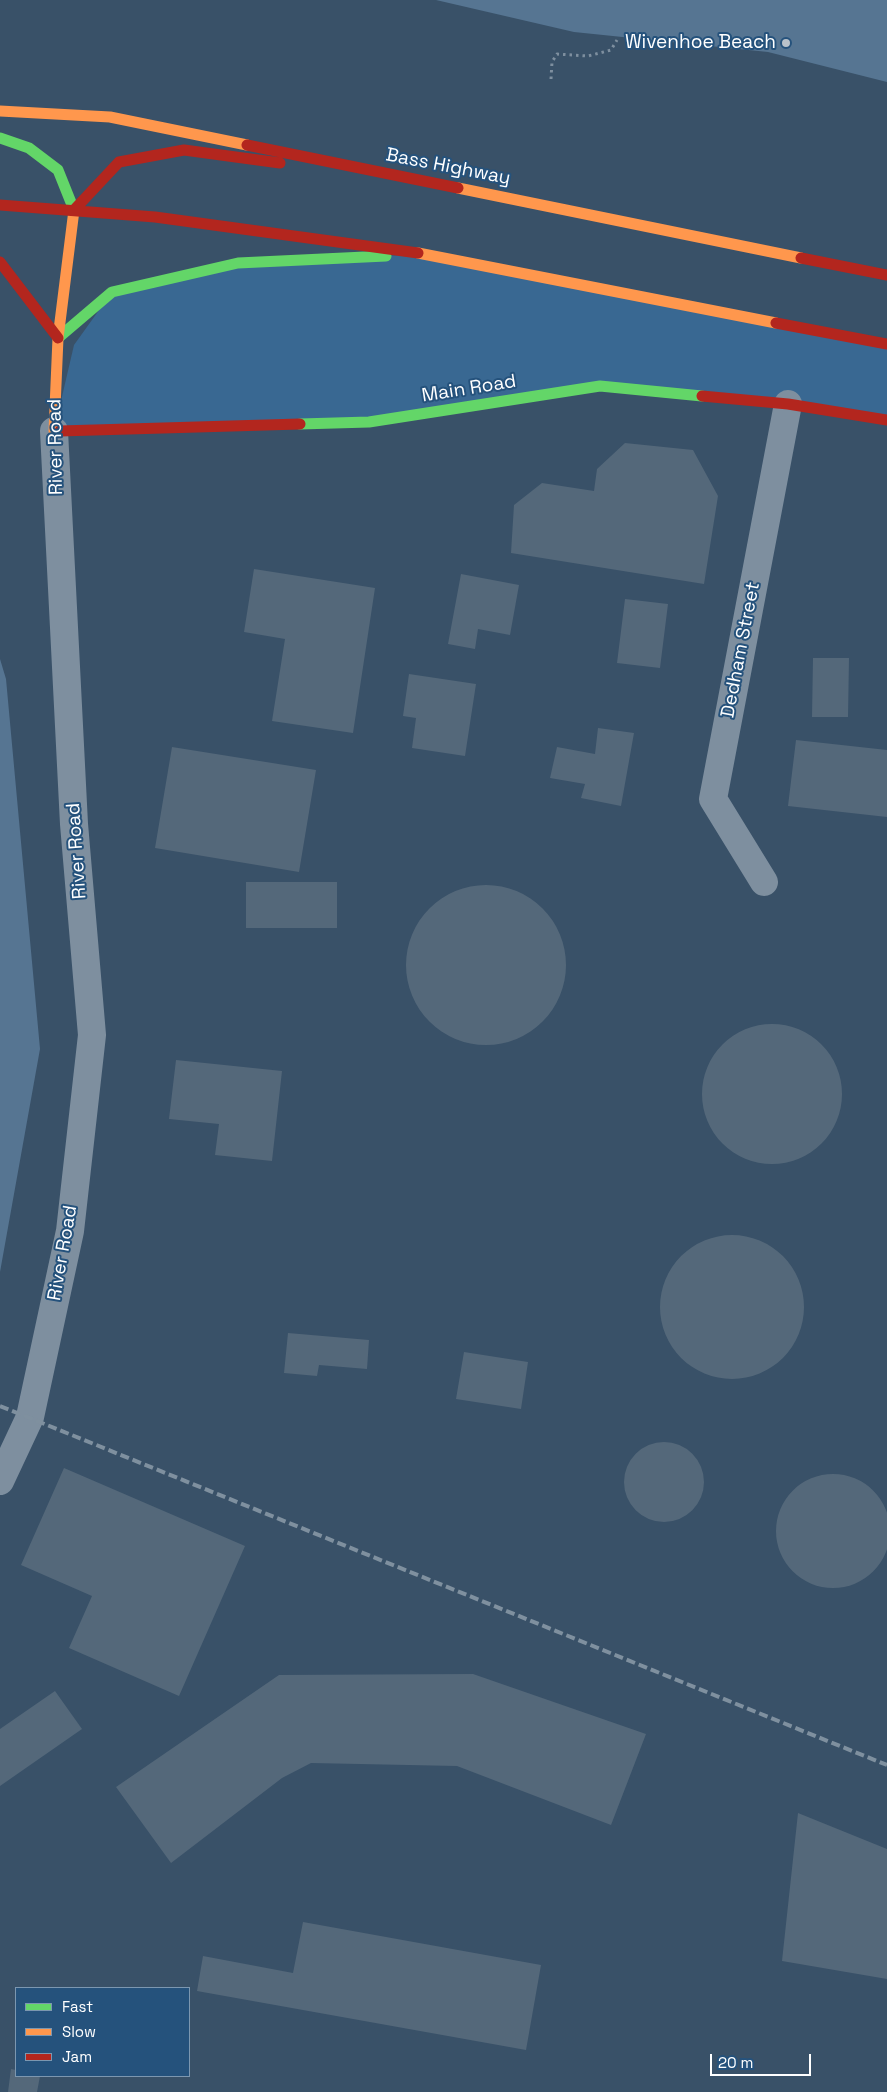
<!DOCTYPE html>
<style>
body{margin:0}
#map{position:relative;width:887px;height:2092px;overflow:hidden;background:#395168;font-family:"Space Grotesk",sans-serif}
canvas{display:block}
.legend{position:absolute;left:15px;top:1987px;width:175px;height:90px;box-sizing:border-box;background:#25527c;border:1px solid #7c97b0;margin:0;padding:6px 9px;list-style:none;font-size:15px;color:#fff}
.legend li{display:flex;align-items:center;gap:10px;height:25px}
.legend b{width:25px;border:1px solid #7c97b0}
.scale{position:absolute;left:710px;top:2054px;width:101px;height:22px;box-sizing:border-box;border:2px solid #fff;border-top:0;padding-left:6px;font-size:15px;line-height:18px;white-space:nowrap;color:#fff;-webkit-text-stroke:4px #25527c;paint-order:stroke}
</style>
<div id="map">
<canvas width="887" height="2092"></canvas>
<ul class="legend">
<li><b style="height:6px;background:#63d668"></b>Fast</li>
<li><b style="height:6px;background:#ff974d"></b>Slow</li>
<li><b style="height:6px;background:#b3261e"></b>Jam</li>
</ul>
<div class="scale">20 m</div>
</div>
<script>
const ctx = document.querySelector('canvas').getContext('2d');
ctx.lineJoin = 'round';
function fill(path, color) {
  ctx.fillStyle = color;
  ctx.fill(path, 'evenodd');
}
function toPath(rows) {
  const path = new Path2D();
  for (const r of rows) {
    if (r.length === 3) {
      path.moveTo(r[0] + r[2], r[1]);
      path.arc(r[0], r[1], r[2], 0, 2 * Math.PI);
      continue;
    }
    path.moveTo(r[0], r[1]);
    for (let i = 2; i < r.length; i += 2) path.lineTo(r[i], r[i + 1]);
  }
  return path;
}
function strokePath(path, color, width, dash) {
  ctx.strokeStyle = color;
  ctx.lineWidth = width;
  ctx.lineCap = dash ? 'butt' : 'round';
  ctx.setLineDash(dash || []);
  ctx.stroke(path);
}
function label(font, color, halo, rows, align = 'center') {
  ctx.font = font + ' "Space Grotesk",sans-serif';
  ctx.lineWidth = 4;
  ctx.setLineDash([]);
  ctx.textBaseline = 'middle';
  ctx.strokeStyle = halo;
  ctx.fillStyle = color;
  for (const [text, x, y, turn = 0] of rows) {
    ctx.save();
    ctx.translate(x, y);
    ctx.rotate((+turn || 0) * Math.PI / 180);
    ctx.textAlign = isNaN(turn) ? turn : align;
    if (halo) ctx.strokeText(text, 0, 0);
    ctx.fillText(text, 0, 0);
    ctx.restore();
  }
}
fill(toPath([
 [422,254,887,344,887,420,600,386,369,422,54,431,74,345,112,292,238,263]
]), '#396892');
fill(toPath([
 [436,0,887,0,887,82,768,52,574,32],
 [0,659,6,679,40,1049,0,1272]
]), '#567592');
fill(toPath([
 [625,443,693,450,718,496,704,584,511,553,514,505,542,483,594,491,597,469],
 [254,569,375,588,353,733,272,721,285,639,244,632],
 [461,574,519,585,510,635,478,629,475,649,448,644],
 [625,599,668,604,660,668,617,663],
 [813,658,849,658,848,717,812,717],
 [409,674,476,684,465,756,412,748,416,718,403,716],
 [598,728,634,733,621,806,581,798,585,784,550,778,557,747,595,754],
 [796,740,887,750,887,817,788,806],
 [172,747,316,770,299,872,155,848],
 [246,882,337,882,337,928,246,928],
 [486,965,80],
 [772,1094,70],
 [176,1060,282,1071,272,1161,215,1155,219,1124,169,1119],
 [732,1307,72],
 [288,1333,369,1340,367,1369,319,1365,317,1376,284,1373],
 [464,1352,528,1362,521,1409,456,1399],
 [664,1482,40],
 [64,1468,245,1546,179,1696,69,1648,92,1596,21,1565],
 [833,1531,57],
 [473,1674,646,1734,611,1825,457,1766,311,1763,282,1778,171,1863,116,1787,279,1675],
 [55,1691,82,1729,0,1786,0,1729],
 [798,1813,887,1849,887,1979,782,1961],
 [303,1922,541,1965,526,2050,197,1991,203,1956,293,1973],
 [11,2069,16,2070,16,2076,40,2076,37,2092,8,2092]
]), '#54687a');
strokePath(toPath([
 [551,79,552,62,557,54,588,56,611,50,617,40]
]), '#7e8f9f', 3, [2.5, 4]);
strokePath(toPath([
 [764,882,713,799,788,404],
 [0,1481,30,1417,70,1231,92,1035,74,824,54,431]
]), '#7e8f9f', 28);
strokePath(toPath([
 [0,138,29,148,58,170,74,210],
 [58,338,112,292,238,263,386,256],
 [300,424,369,422,600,386,702,396]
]), '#63d668', 11);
strokePath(toPath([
 [0,111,110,117,247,145],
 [458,188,801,258],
 [418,253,776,323],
 [60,431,54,431,58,338,74,210]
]), '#ff974d', 11);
strokePath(toPath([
 [247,145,458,188],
 [0,205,155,217,418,253],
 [74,210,119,162,184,150,280,163],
 [801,258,887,275],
 [0,262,58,338],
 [776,323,887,344],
 [702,396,788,404,887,420],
 [60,431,300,424]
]), '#b3261e', 11);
strokePath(toPath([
 [0,1406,887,1765]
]), '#7f909f', 4, [9, 4]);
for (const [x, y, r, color] of [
 [786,43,5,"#bac2ca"]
]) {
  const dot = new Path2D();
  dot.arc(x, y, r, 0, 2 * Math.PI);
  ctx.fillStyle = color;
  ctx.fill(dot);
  strokePath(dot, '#25527c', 2);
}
label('19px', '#fff', '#25527c', [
 ["Wivenhoe Beach",776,43]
], 'right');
label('19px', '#fff', '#25527c', [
 ["Bass Highway",448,167,11],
 ["Main Road",469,389,-9],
 ["River Road",56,447,-91],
 ["Dedham Street",741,650,-79],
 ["River Road",77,851,-94],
 ["River Road",63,1253,-80]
]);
</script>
